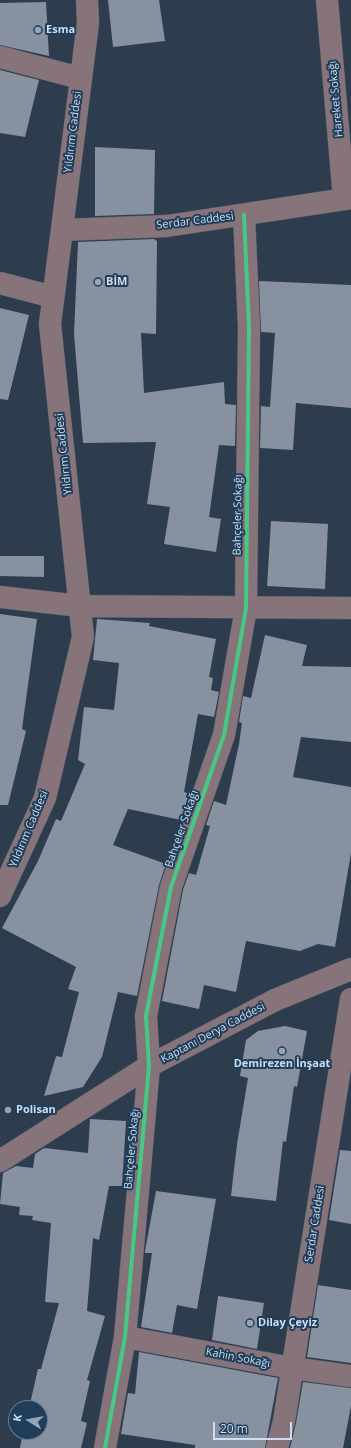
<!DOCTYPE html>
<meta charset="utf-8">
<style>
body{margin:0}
#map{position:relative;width:351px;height:1448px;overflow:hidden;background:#2d3d4d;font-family:"Open Sans",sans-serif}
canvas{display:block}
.north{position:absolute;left:8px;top:1400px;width:40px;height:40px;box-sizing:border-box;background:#203d5a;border:1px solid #657d96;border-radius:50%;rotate:281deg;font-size:11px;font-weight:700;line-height:16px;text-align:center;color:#cddef0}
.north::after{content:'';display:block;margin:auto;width:14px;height:18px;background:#95a6b7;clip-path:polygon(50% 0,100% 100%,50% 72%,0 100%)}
.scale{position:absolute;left:213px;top:1422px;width:79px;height:18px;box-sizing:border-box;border:2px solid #cddef0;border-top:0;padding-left:5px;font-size:12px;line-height:14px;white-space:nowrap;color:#cddef0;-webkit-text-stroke:3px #203d5a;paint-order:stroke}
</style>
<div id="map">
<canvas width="351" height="1448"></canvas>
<div class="north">K</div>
<div class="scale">20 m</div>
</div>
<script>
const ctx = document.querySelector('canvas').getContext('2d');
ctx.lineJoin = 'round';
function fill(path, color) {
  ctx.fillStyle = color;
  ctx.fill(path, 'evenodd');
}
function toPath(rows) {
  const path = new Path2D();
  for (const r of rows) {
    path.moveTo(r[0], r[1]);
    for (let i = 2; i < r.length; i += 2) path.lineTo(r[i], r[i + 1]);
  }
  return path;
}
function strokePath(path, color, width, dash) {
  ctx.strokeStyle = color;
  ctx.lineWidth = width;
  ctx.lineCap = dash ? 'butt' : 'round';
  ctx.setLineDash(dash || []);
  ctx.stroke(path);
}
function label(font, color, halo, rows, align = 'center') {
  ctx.font = font + ' "Open Sans",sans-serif';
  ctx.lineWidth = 4;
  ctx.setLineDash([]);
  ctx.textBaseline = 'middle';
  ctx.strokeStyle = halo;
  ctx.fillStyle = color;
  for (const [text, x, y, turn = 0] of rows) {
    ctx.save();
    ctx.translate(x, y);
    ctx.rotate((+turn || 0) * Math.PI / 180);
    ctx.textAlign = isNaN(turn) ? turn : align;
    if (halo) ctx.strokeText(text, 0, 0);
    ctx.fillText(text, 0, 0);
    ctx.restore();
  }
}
fill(toPath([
 [108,0,159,0,165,41,113,47],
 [46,2,49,56,0,45,0,3],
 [0,70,39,80,25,137,0,133],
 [95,147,155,150,154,214,95,216],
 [154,239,157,241,156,334,141,333,144,393,224,382,225,404,236,405,235,446,219,445,209,517,221,519,216,552,164,544,170,507,147,504,156,442,83,443,74,334,78,242],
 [259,281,351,285,351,408,296,403,293,450,260,448,261,406,270,407,275,333,261,332],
 [0,308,29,315,8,400,0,399],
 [271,521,328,524,325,589,267,586],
 [0,556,44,556,44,577,0,576],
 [0,614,37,619,22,729,26,731,8,805,0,805],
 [97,619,150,623,149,626,216,639,209,677,213,678,211,690,219,692,214,717,198,714,184,792,190,794,181,820,128,809,113,845,166,864,159,885,137,996,118,992,102,1057,83,1087,44,1096,56,1056,62,1057,79,992,68,989,76,967,2,928,38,861,56,819,61,821,85,764,78,760,84,707,114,710,119,663,93,660],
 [265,635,307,645,302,666,351,667,351,742,301,737,293,777,351,787,351,853,335,947,318,944,300,951,246,941,236,992,204,985,199,1009,162,1001,183,890,189,873,196,875,210,826,206,825,214,801,226,805,239,744,242,723,239,722,243,696,251,698],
 [285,1026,307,1031,297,1087,294,1086,286,1142,283,1141,276,1201,231,1196,237,1144,248,1078,240,1076,246,1040,258,1031],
 [90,1119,126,1121,122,1186,109,1186,99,1240,93,1238,87,1311,105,1316,87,1380,90,1381,81,1421,87,1423,81,1448,20,1448,23,1432,40,1432,40,1408,29,1408,38,1369,41,1369,59,1303,45,1302,51,1223,32,1220,33,1216,19,1215,20,1207,0,1204,3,1173,16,1166,33,1168,35,1154,44,1148,88,1153],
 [340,1150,351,1151,351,1224,329,1220],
 [156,1191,216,1199,197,1309,177,1305,172,1333,141,1327,152,1253,145,1253,145,1251],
 [318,1285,351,1290,351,1363,307,1357],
 [218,1296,264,1303,257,1349,212,1340],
 [139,1352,278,1378,265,1448,195,1448,195,1445,121,1434,128,1393,135,1394],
 [303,1382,351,1388,351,1406,343,1448,290,1448,296,1423]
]), '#8791a0');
const minor = toPath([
 [327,0,344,199],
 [0,57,80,78],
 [62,230,167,226,351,198],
 [0,283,53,297],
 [0,597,80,606,351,608],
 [0,896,45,798,83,637,50,324,88,23,87,0],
 [125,1337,292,1368,351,1376],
 [105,1448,125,1337,149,1066,146,1016,171,887,224,735,246,608,249,327,244,215],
 [277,1448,284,1421,351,999]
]);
const tertiary = toPath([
 [0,1161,149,1066,275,1000,351,969]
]);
strokePath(minor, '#4c5a68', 23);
strokePath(tertiary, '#4c5a68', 23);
strokePath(minor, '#86747a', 22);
strokePath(tertiary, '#86747a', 22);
strokePath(toPath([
 [105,1448,125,1337,149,1066,146,1016,171,887,224,735,246,608,249,327,244,215]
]), '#46c982', 4);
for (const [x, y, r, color] of [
 [38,30,4,"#95a6b7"],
 [98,282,4,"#95a6b7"],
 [282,1051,4,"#95a6b7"],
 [8,1110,4,"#95a6b7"],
 [250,1323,4,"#95a6b7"]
]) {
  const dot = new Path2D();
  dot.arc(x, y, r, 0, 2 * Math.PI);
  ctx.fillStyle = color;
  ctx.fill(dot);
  strokePath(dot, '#203d5a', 1.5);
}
label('bold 11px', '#cddef0', '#203d5a', [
 ["Esma",46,30],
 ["BİM",106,282],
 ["Demirezen İnşaat",282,1064,"center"],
 ["Polisan",16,1110],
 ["Dilay Çeyiz",258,1323]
], 'left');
label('11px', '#cddef0', '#203d5a', [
 ["Hareket Sokağı",336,99,-95],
 ["Yıldırım Caddesi",73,132,-83],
 ["Serdar Caddesi",195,221,-7],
 ["Yıldırım Caddesi",64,454,-96],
 ["Bahçeler Sokağı",238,515,-89],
 ["Yıldırım Caddesi",29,829,-67],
 ["Bahçeler Sokağı",182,829,-71],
 ["Kaptanı Derya Caddesi",213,1033,-28],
 ["Bahçeler Sokağı",132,1149,-85],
 ["Serdar Caddesi",315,1224,-81],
 ["Kahin Sokağı",238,1358,11]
]);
</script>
